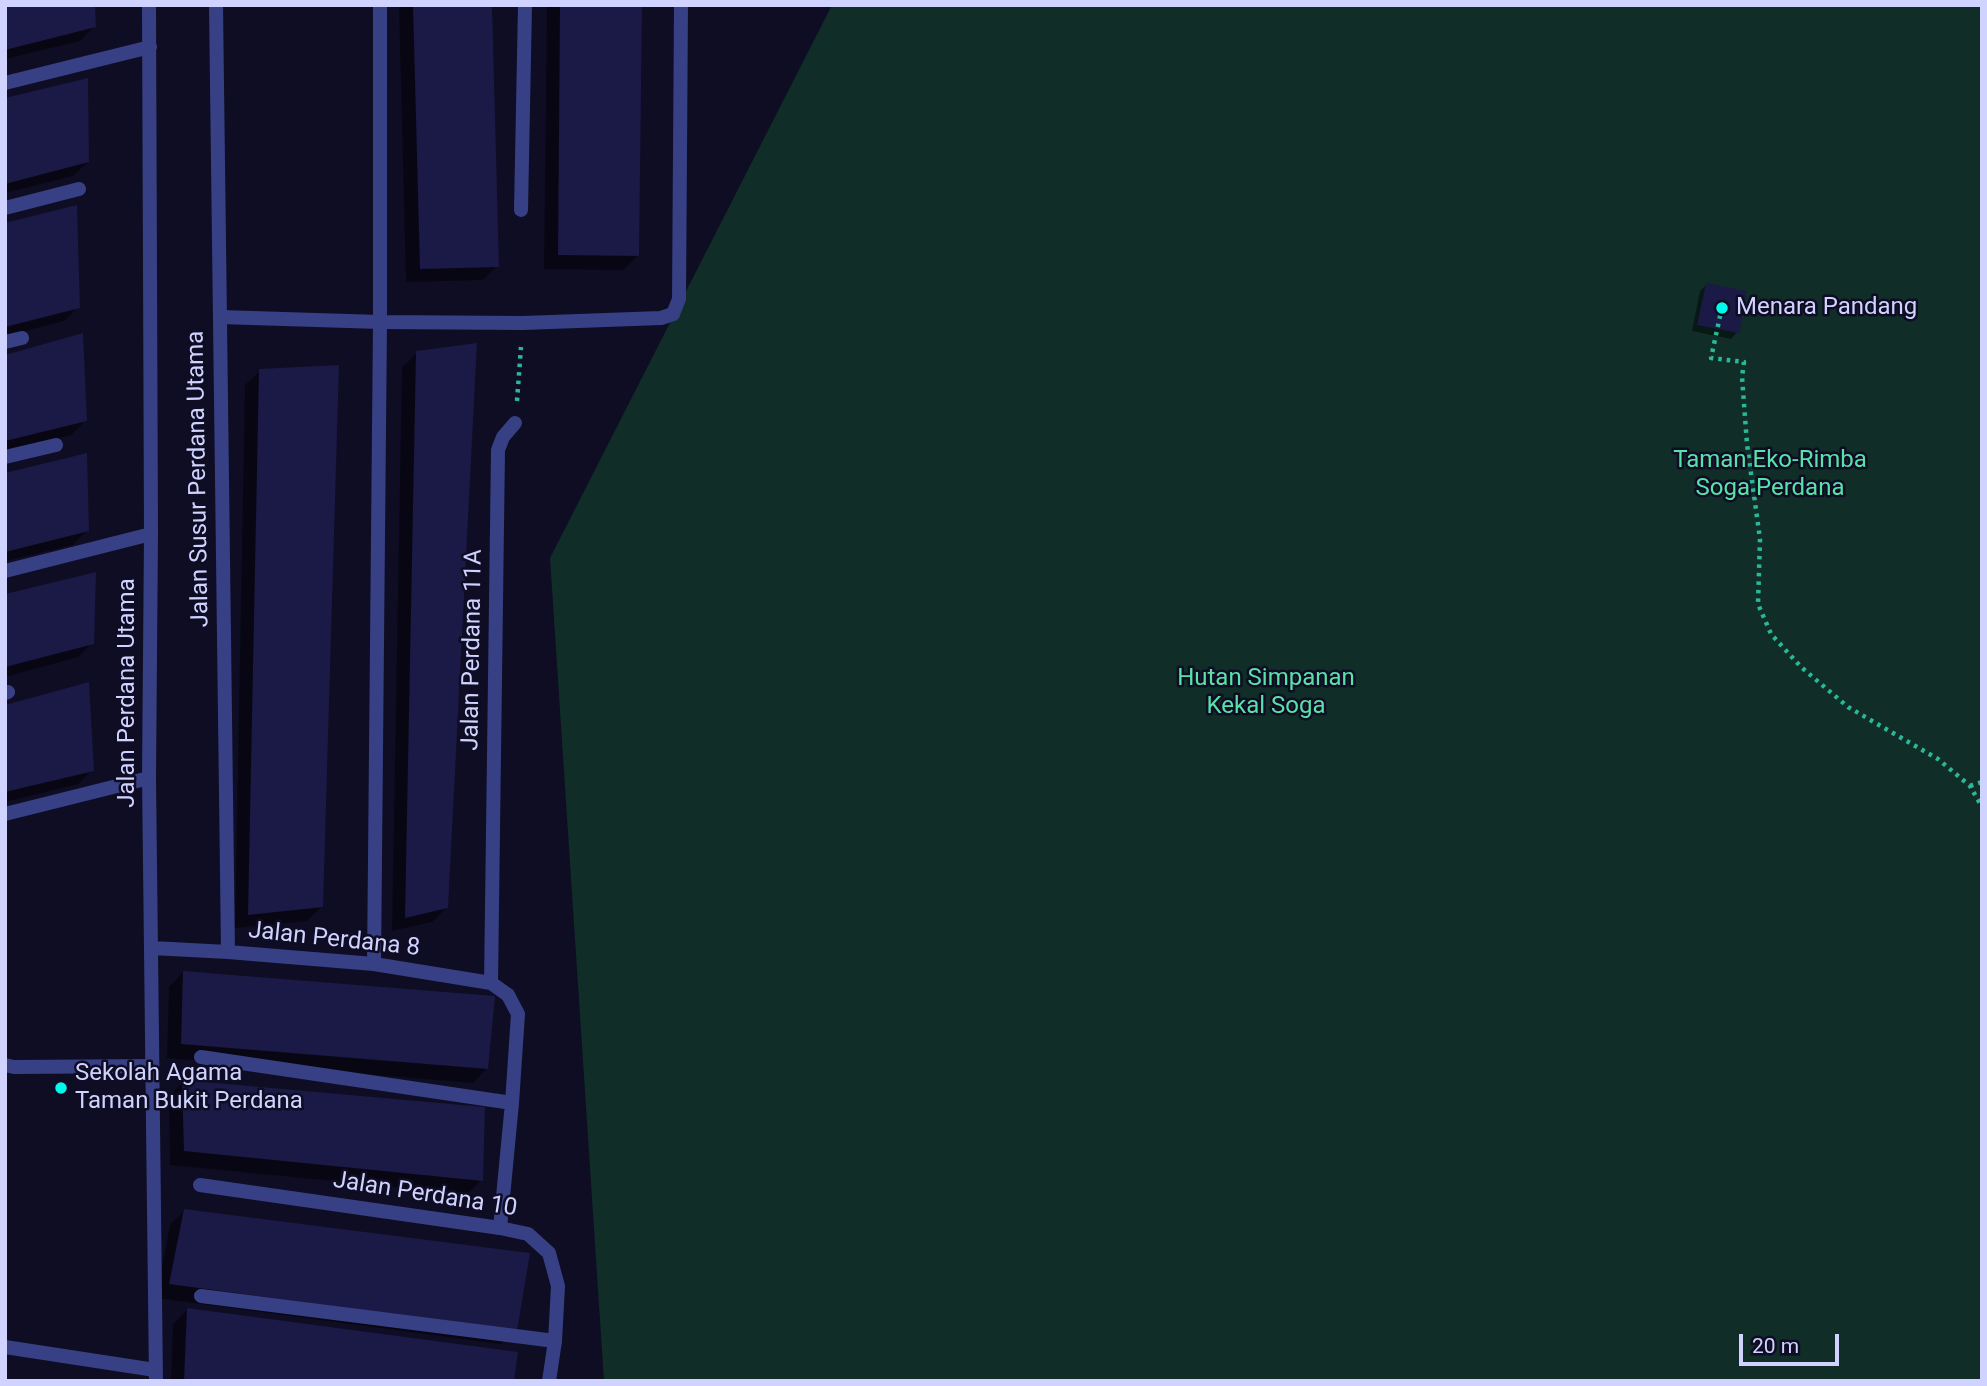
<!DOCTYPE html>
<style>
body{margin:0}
#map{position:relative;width:1987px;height:1386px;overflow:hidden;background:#0e0d23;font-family:Roboto,sans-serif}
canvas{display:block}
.frame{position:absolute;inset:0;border:7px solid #d0d2ff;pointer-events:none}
.scale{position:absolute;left:1739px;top:1334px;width:100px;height:32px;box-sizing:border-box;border:4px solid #d0d2ff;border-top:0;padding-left:9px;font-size:21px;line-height:24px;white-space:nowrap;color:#d0d2ff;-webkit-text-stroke:5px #0e0d23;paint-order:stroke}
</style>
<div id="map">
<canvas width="1987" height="1386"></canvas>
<div class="frame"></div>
<div class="scale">20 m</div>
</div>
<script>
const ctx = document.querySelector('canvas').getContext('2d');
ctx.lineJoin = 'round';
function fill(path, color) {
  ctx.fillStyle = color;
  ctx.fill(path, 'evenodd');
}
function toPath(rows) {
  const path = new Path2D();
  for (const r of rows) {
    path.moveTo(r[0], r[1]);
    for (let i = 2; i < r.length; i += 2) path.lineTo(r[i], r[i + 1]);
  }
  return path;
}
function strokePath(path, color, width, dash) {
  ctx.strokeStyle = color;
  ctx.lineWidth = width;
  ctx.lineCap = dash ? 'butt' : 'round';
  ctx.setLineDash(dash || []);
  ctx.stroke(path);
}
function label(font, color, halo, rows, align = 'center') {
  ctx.font = font + ' Roboto,sans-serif';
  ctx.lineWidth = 5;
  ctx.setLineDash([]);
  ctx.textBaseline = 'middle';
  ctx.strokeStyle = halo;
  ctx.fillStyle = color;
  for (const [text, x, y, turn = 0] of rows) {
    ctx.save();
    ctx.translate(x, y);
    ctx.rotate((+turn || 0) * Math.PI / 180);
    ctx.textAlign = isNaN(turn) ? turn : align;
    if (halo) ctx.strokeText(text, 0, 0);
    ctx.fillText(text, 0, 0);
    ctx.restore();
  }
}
fill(toPath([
 [832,5,1982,5,1982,1381,604,1381,550,558]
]), '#102d28');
fill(toPath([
 [5,5,94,26,80,41,5,59],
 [399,5,490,5,497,266,483,280,406,282],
 [547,5,640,5,637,256,623,270,544,269],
 [5,100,88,162,73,176,5,193],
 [5,225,78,307,64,321,5,336],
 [1706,285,1737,332,1731,339,1692,331,1700,291],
 [417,353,447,907,432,922,392,931,402,367],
 [5,356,86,420,71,435,5,450],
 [260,371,321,907,307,921,235,928,245,385],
 [5,475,87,530,73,545,5,561],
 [5,596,92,643,78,657,5,677],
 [5,707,92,770,78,784,5,802],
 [183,972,487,1068,473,1083,167,1058,169,987],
 [183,1082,481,1180,467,1194,170,1165,169,1096],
 [184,1211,515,1330,501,1344,156,1298,170,1225],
 [187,1310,512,1381,171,1381,173,1324]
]), '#0007');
fill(toPath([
 [5,5,95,5,96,27,5,50],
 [413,5,492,5,499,267,420,269],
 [560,5,642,5,639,256,558,255],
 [88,78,89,162,5,184,5,98],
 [77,205,80,308,5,327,5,223],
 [1706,283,1747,291,1739,333,1697,325],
 [83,333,87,421,5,441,5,355],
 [477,343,448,908,405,918,416,351],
 [339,365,323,907,248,915,259,369],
 [87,453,89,531,5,552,5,473],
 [96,572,94,644,5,667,5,594],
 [89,682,94,771,5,792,5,705],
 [183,971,495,996,488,1069,181,1044],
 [182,1080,485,1107,483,1181,184,1151],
 [184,1209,530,1253,517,1331,169,1284],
 [187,1308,518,1352,514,1381,184,1381]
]), '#1b1945');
strokePath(toPath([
 [1722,307,1711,358,1744,362,1742,377,1747,444,1760,539,1758,604,1771,634,1801,667,1848,707,1938,759,1970,786,1982,807],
 [517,401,521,347],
 [1970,786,1982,782]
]), '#2bb899', 4.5, [3.5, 5]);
strokePath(toPath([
 [5,208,79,189],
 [673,314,679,299,681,5],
 [5,457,56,445],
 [5,693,8,692],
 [374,964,380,322,380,5],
 [201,1057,512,1103],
 [5,1065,14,1067,152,1066],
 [500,1228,512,1103,518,1014,508,995],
 [201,1296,555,1341],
 [5,1347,155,1370]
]), '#374084', 14);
strokePath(toPath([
 [149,5,151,534,149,778,156,1381],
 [216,5,228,952],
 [5,83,150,47],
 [521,210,525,5],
 [220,317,380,322,523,323,661,318,673,314],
 [5,342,22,338],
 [5,571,151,534],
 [5,814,149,778],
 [152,948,228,952,374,964,491,983,508,995],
 [491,983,498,450,503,437,515,423],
 [200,1185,500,1228,528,1234,549,1253,558,1286,555,1341,549,1381]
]), '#374084', 14);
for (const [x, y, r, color] of [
 [1722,308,7,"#00fbec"],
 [61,1088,7,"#00fbec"]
]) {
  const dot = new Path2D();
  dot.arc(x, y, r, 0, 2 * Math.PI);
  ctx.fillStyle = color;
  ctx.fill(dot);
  strokePath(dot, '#0e0d23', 2.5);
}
label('24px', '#d0d2ff', '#0e0d23', [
 ["Menara Pandang",1736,308],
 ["Sekolah Agama",75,1074],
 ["Taman Bukit Perdana",75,1102]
], 'left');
label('24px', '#58e2aa', '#0e0d23', [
 ["Taman Eko-Rimba",1770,461],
 ["Soga Perdana",1770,489],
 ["Hutan Simpanan",1266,679],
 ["Kekal Soga",1266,707]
]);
label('24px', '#d0d2ff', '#0e0d23', [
 ["Jalan Susur Perdana Utama",199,479,-91],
 ["Jalan Perdana 11A",473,650,-89],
 ["Jalan Perdana Utama",128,693,-90],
 ["Jalan Perdana 8",334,940,6],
 ["Jalan Perdana 10",425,1195,9]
]);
</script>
